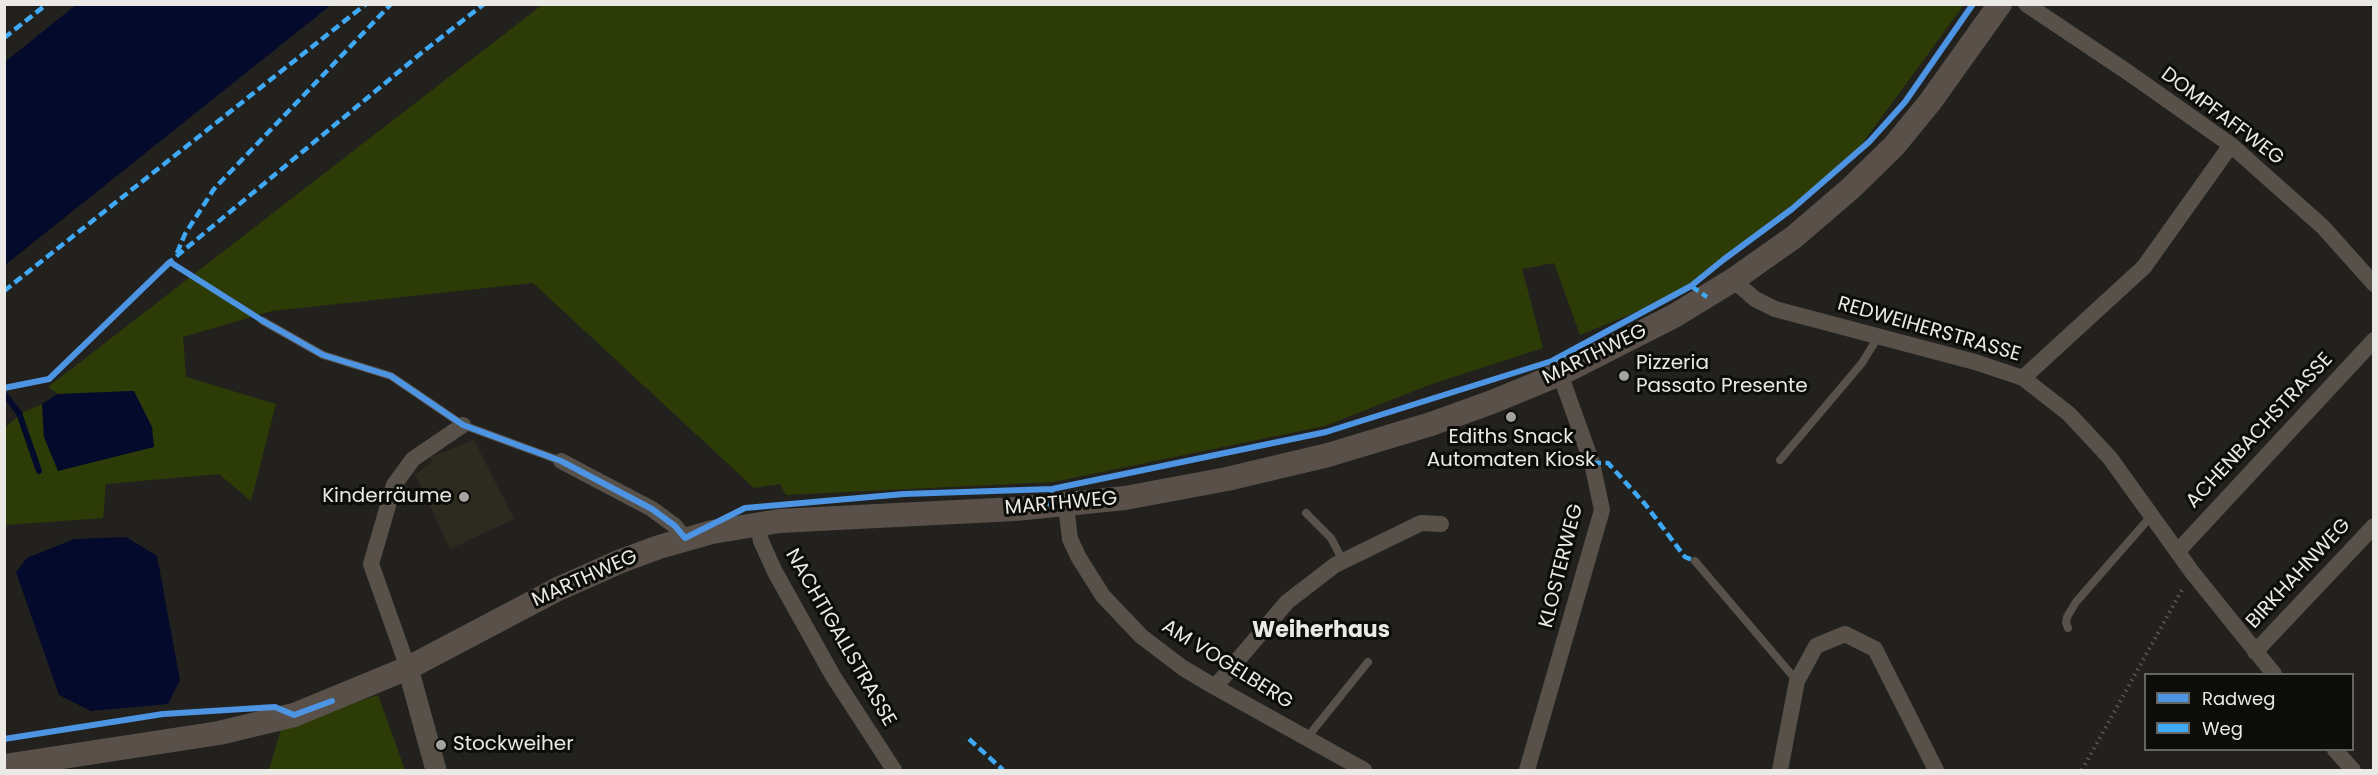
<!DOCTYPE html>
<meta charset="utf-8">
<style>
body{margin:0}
#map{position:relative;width:2378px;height:775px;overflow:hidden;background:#22211e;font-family:Poppins,sans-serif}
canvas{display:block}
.frame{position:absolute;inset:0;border:6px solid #eae9e5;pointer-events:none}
.legend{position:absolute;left:2144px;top:673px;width:210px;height:78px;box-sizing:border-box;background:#0c0c09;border:2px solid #656461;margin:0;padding:8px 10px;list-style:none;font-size:18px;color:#eae9e5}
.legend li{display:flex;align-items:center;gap:12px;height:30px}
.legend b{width:30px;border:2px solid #656461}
</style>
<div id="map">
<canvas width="2378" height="775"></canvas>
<div class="frame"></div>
<ul class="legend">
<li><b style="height:8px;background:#4d94e3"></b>Radweg</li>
<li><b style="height:8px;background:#3fa9f5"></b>Weg</li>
</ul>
</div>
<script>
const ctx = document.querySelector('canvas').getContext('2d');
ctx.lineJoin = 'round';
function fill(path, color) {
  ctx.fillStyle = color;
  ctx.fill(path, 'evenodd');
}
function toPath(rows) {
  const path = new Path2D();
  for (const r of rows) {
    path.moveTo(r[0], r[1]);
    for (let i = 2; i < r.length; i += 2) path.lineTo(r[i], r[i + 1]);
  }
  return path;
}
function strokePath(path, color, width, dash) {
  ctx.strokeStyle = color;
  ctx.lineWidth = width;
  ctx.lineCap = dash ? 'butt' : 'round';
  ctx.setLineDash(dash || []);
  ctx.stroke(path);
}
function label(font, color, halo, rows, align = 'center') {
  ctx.font = font + ' Poppins,sans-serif';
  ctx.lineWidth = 6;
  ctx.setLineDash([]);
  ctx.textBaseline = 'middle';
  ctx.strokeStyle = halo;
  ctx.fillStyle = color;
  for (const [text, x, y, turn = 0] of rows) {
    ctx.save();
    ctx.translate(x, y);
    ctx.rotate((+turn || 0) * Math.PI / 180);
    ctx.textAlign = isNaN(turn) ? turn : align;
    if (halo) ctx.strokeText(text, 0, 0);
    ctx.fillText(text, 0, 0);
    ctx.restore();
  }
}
fill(toPath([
 [474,440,514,519,450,549,415,474,432,462,430,457]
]), '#2d2a20');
fill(toPath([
 [542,5,1964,5,1848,163,1687,291,1580,335,1554,263,1522,269,1543,348,1432,384,1325,426,1053,482,786,495,780,484,754,488,533,283,272,311,183,337,186,377,276,404,251,501,219,474,106,484,103,518,5,525,5,427,24,412,42,404,44,437,134,391,58,394,48,387],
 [378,695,405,770,269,770,282,726]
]), '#2d3b06');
fill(toPath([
 [77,4,331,5,5,265,5,62],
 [134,391,152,427,154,447,58,471,44,437,42,404,58,394],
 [126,537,157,556,180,680,168,704,91,711,59,695,16,572,27,558,74,539]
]), '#030a2c');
strokePath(toPath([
 [2372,4,2374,6],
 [6,396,19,413,39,471]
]), '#030a2c', 6);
strokePath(toPath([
 [2082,770,2183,588]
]), '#5d5854', 4, [1.5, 4.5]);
strokePath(toPath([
 [263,321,323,355,391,376,463,425,561,461],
 [1780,460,1862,363,1878,337],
 [1306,513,1331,538,1343,561],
 [1695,561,1797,681],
 [2068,628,2066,623,2067,617,2076,602,2152,515],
 [1306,739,1368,662]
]), '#58514a', 8);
strokePath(toPath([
 [2026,4,2129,73,2231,145,2323,227,2374,284],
 [1733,280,1755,299,1775,309,1975,362,2023,378,2069,414,2110,458,2192,572,2274,674],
 [2023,378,2144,267,2231,145],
 [561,461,652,509,675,526,685,538],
 [1066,505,1070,539,1079,558,1103,596,1141,636,1183,668,1215,687,1364,770],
 [758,524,761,541,775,572,833,676,894,770],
 [2178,551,2374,340],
 [2255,652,2374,526],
 [408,668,371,564,394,485,413,459,463,425],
 [1215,687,1287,602,1335,565,1421,523,1441,524],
 [2335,750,2353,770],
 [1527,770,1602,510,1592,463,1560,374],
 [1780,770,1797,681,1816,646,1845,634,1875,649,1936,770]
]), '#58514a', 16);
strokePath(toPath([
 [408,668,436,770]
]), '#58514a', 21);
strokePath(toPath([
 [4,766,219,733,294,715,408,668,558,589,621,561,659,547,712,532,779,521,1015,509,1125,498,1227,479,1328,455,1431,424,1492,402,1560,374,1674,316,1733,280,1794,237,1851,188,1894,146,1930,102,2000,4]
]), '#595149', 24);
strokePath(toPath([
 [4,38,47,4],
 [177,253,185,234,214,189,391,4],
 [166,265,425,50,484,4],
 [1691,286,1707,297],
 [4,291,366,4],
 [1552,361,1560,374],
 [1592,463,1608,463,1645,504,1685,557,1695,561],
 [1049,506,1052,489],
 [969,739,1003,770]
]), '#3fa9f5', 4.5, [9, 4.5]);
strokePath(toPath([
 [4,388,49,379,170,262,263,321,323,355,391,376,463,425,561,461,652,509,675,526,685,538,745,508,904,494,1052,489,1326,432,1552,361,1691,286,1723,260,1792,209,1869,142,1905,102,1973,4],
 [4,739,163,714,275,707,294,715,332,701]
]), '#4d94e3', 6);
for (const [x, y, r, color] of [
 [1624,376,6,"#a4a39f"],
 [1511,417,6,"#a4a39f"],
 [464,497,6,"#a4a39f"],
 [441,745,6,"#a4a39f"]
]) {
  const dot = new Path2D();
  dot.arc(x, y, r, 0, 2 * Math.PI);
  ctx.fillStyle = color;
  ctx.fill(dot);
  strokePath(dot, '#0c0c09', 2);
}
label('20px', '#eae9e5', '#0c0c09', [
 ["DOMPFAFFWEG",2222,117,37],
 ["REDWEIHERSTRASSE",1929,330,16],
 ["MARTHWEG",1595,355,-26],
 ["ACHENBACHSTRASSE",2260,431,-47],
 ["MARTHWEG",1061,504,-5],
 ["KLOSTERWEG",1562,566,-76],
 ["BIRKHAHNWEG",2299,574,-47],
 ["MARTHWEG",585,579,-24],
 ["NACHTIGALLSTRASSE",840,638,60],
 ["AM VOGELBERG",1227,665,32]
]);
label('20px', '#eae9e5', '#0c0c09', [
 ["Pizzeria",1636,364],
 ["Passato Presente",1636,387],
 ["Ediths Snack",1511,438,"center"],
 ["Automaten Kiosk",1511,461,"center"],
 ["Kinderräume",452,497,"right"],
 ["Stockweiher",453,745]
], 'left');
label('bold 22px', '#eae9e5', '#0c0c09', [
 ["Weiherhaus",1321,631]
]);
</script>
